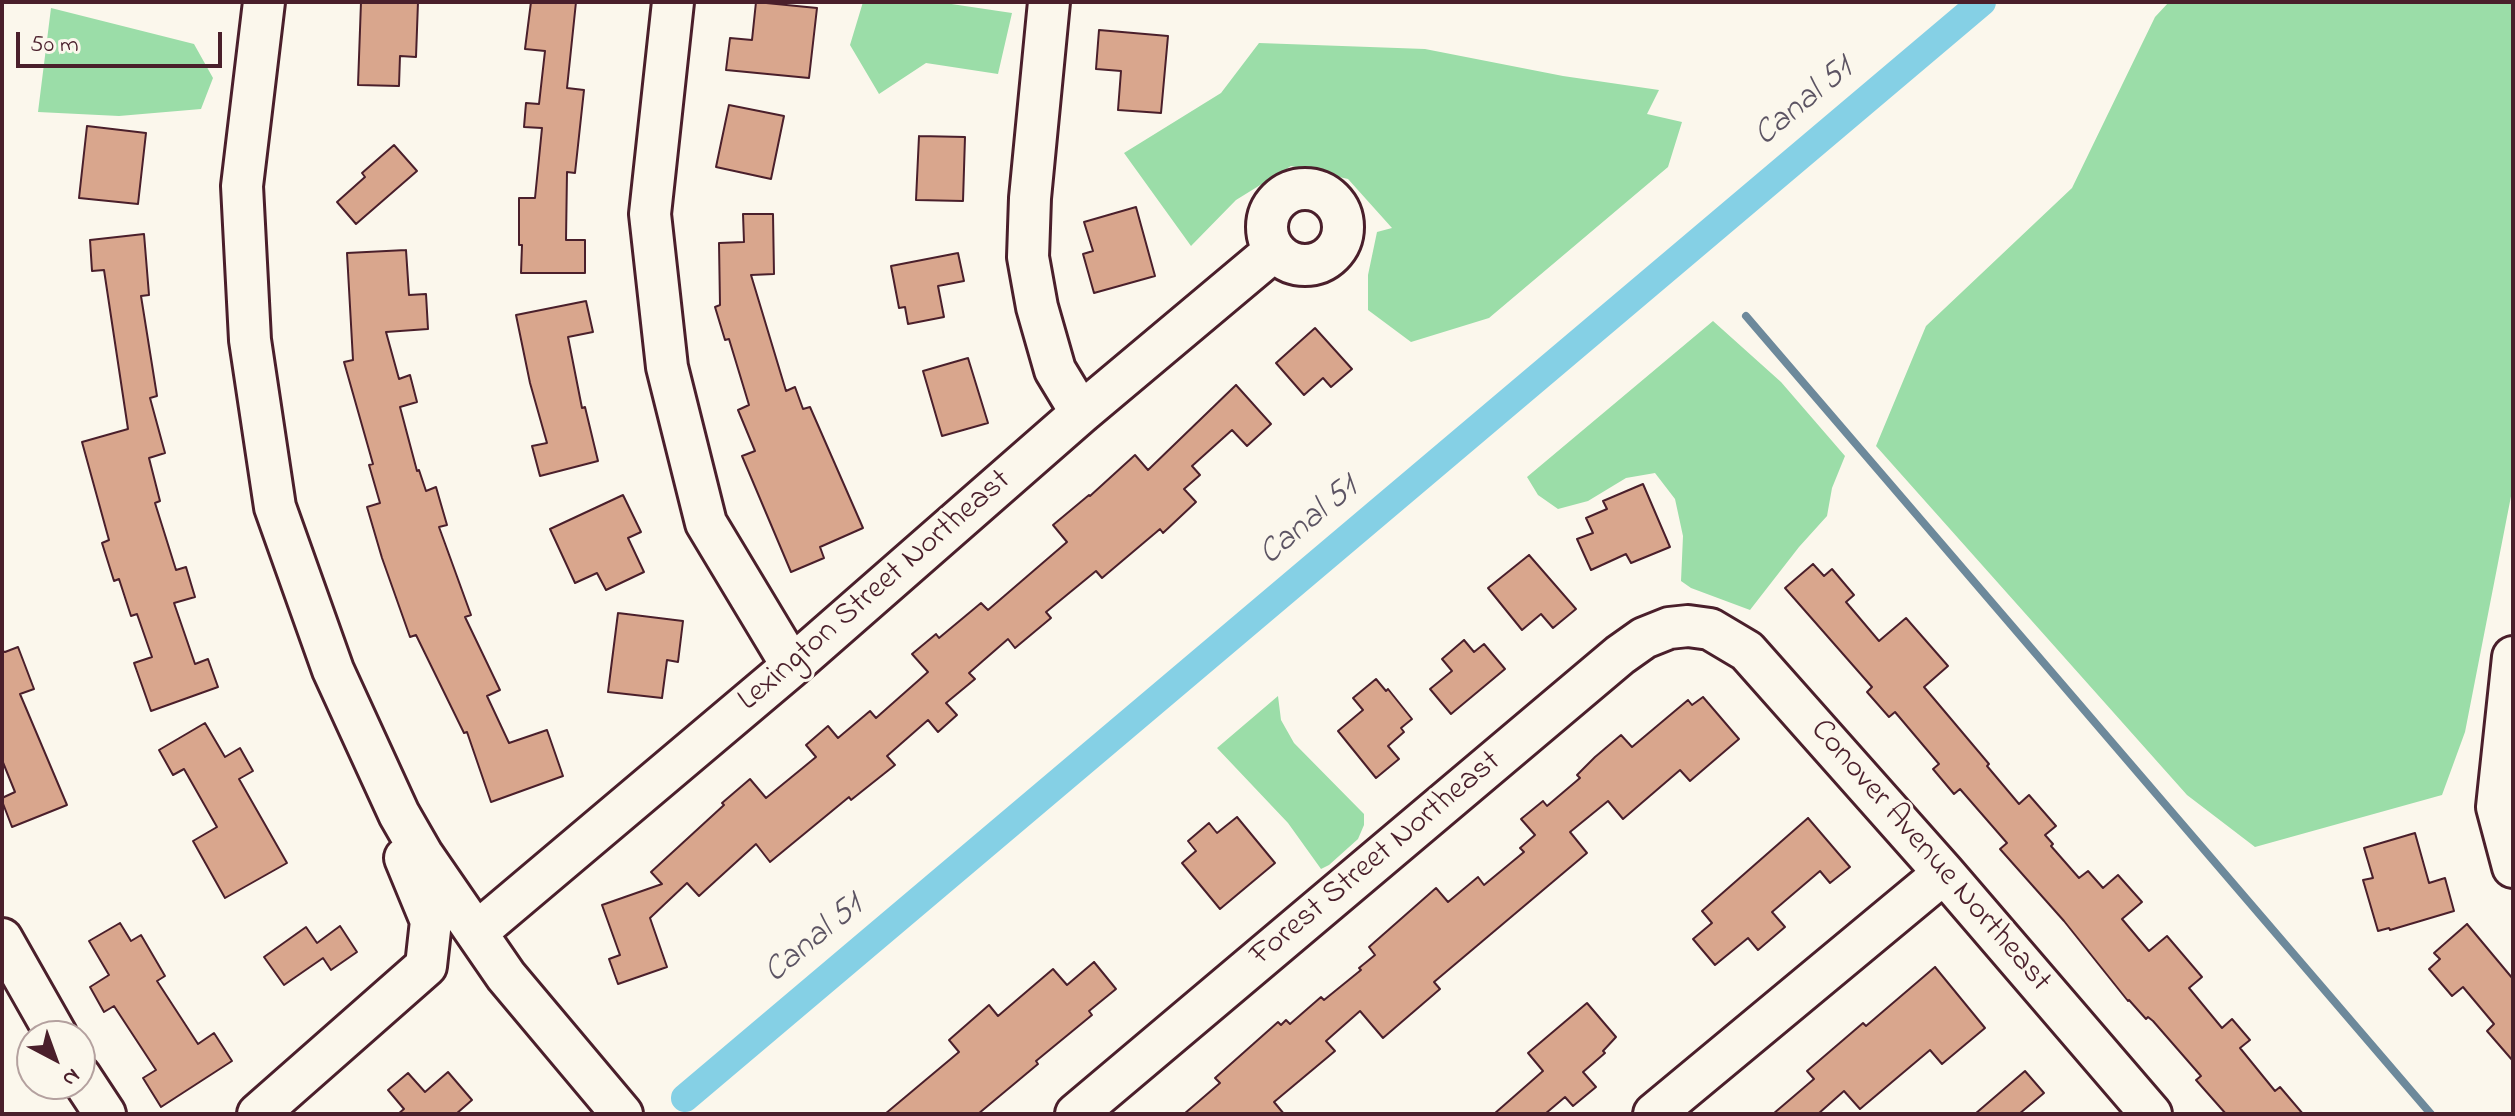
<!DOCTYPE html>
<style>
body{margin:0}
#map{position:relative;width:2515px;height:1116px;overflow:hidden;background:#fbf7ec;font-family:"Indie Flower",sans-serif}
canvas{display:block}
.frame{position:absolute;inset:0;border:4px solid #4a1f2b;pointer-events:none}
.north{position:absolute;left:16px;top:1020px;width:80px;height:80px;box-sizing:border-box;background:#fbf7ec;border:2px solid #b4a19f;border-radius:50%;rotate:139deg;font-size:22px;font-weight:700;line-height:32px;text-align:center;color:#4a1f2b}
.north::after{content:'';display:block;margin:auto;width:28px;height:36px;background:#4a1f2b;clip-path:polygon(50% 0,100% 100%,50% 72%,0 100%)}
.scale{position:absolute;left:16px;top:32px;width:206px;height:36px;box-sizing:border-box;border:4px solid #4a1f2b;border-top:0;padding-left:10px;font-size:24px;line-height:28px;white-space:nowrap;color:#4a1f2b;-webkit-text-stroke:6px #fbf7ec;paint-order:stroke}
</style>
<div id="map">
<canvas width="2515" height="1116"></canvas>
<div class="frame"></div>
<div class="north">N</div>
<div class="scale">50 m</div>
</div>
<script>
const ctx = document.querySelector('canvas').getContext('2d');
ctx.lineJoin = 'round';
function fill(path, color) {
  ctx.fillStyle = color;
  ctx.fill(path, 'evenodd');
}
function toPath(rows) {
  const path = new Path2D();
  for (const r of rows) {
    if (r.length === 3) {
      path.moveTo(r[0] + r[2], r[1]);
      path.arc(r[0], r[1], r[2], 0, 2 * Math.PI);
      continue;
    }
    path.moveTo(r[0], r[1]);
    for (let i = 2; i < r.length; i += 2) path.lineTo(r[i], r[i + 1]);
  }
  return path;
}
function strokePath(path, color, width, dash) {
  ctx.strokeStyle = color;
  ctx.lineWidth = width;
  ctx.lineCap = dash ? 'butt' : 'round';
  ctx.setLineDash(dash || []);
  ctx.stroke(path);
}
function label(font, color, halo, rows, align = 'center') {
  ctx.font = font + ' "Indie Flower",sans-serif';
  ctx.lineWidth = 6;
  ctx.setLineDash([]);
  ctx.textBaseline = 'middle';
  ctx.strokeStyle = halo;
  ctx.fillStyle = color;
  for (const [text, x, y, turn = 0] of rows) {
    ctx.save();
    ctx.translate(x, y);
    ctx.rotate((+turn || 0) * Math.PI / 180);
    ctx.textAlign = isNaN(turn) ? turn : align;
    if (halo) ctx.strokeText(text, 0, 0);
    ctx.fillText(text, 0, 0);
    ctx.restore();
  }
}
fill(toPath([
 [863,2,938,2,1012,13,998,74,926,63,879,94,850,45],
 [2169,2,2513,2,2513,486,2465,732,2442,795,2255,847,2187,795,1876,446,1926,326,2072,188,2155,17],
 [51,8,194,44,213,78,201,109,119,116,38,112],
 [1259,43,1425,49,1563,76,1659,90,1647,114,1682,122,1668,167,1489,318,1411,342,1368,310,1368,275,1377,232,1392,228,1348,179,1291,166,1236,200,1191,246,1124,153,1221,93],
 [1713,321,1781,382,1845,456,1832,488,1827,516,1799,547,1750,610,1691,588,1681,581,1683,536,1675,499,1655,473,1626,478,1588,501,1558,509,1538,495,1527,477],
 [1278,696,1281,720,1294,743,1364,814,1364,825,1358,839,1329,865,1321,869,1288,823,1217,748]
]), '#9bdda8');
strokePath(toPath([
 [1746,316,2431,1114]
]), '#6d899b', 8);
strokePath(toPath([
 [685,1098,1982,2]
]), '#85d0e5', 28);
const building = toPath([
 [361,2,418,2,416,57,400,56,399,86,358,85,361,2],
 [531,2,576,2,567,88,584,90,575,173,567,172,566,240,585,240,585,273,521,273,522,245,519,245,519,198,535,198,542,128,524,127,526,103,539,104,545,51,525,49,531,2],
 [756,2,817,8,809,78,726,70,730,38,752,40,756,2],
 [1099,30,1168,36,1161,113,1118,110,1121,71,1096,69,1099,30],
 [729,105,784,116,771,179,716,167,729,105],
 [87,126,146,133,138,204,79,198,87,126],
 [919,136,965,137,963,201,916,200,919,136],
 [394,145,417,171,356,224,337,202,365,177,362,173,394,145],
 [1136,207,1155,276,1094,293,1083,254,1093,251,1084,222,1136,207],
 [743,214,773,214,774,274,751,275,786,391,795,387,803,409,810,407,863,528,820,547,824,558,791,572,742,456,755,451,738,410,749,405,729,339,725,340,715,307,720,305,719,243,744,242,743,214],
 [144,234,149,295,141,296,157,396,150,398,165,453,149,458,160,501,155,503,176,570,186,567,195,597,174,603,195,664,208,659,218,687,151,711,134,663,152,657,137,614,131,616,119,579,114,581,102,543,109,540,82,442,128,429,104,270,92,271,90,240,144,234],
 [406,250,409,295,426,294,428,329,386,332,399,379,410,375,417,402,400,407,417,471,419,470,426,491,436,487,447,525,439,527,471,615,465,617,500,690,487,696,509,743,547,730,563,776,491,802,467,732,464,733,416,635,410,637,382,558,367,507,380,503,369,465,373,464,344,362,353,360,347,253,406,250],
 [958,253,964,281,938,286,944,317,908,324,905,307,899,308,891,266,958,253],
 [586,301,593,332,568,337,582,408,585,407,598,461,540,476,532,446,547,443,530,383,516,315,586,301],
 [1315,328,1352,369,1331,387,1323,378,1304,395,1276,363,1315,328],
 [968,358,988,423,942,436,923,371,968,358],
 [1236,385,1271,424,1247,446,1232,430,1192,466,1200,475,1184,489,1196,502,1163,533,1160,529,1102,578,1096,571,1046,612,1051,618,1015,648,1008,639,969,673,975,679,946,703,957,715,938,732,928,720,887,756,895,765,851,800,849,797,770,862,756,844,699,896,687,883,650,918,667,967,618,984,609,959,620,955,602,905,662,884,651,872,724,805,722,803,750,779,766,798,816,757,806,745,828,726,838,738,870,711,876,718,928,672,912,654,936,634,939,638,981,603,988,610,1067,542,1053,525,1089,495,1090,496,1135,455,1148,470,1236,385],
 [1643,484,1670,547,1631,563,1626,554,1591,570,1577,539,1593,533,1586,518,1607,509,1603,501,1643,484],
 [623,495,641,532,628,538,644,572,606,590,597,573,575,583,550,529,623,495],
 [1529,555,1576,609,1553,628,1541,614,1522,630,1488,588,1529,555],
 [1813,564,1824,576,1832,569,1854,595,1846,602,1879,641,1906,618,1948,666,1924,687,1989,764,1987,766,2019,804,2029,795,2056,826,2045,835,2053,844,2051,846,2079,878,2088,871,2103,888,2118,875,2142,902,2122,919,2149,951,2167,936,2202,977,2189,988,2222,1028,2232,1019,2250,1040,2240,1048,2275,1091,2280,1087,2303,1114,2226,1114,2196,1080,2201,1076,2153,1021,2148,1017,2146,1019,2129,1000,2128,1001,2064,921,2000,849,2007,843,1960,789,1954,794,1933,769,1939,764,1895,712,1889,717,1867,692,1872,687,1785,588,1813,564],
 [618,613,683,621,678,662,667,660,662,698,608,692,618,613],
 [1464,640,1474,652,1484,644,1505,669,1451,714,1430,689,1452,671,1442,659,1464,640],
 [18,647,34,689,20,694,67,805,12,827,2,801,2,798,15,792,2,760,2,651,5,652,18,647],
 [1376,679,1386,691,1388,689,1412,719,1401,728,1404,732,1388,746,1399,759,1376,778,1338,731,1363,710,1353,698,1376,679],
 [1703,697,1739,739,1690,781,1680,770,1623,819,1608,801,1570,832,1587,853,1434,982,1440,989,1383,1038,1360,1011,1326,1041,1335,1051,1274,1102,1284,1114,1184,1114,1220,1083,1215,1078,1278,1022,1281,1025,1286,1020,1290,1024,1321,997,1324,1000,1361,970,1359,968,1375,955,1369,947,1436,888,1448,902,1478,877,1484,885,1524,852,1520,848,1535,835,1521,819,1543,801,1547,806,1580,778,1577,775,1595,757,1621,735,1632,747,1688,700,1692,705,1703,697],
 [205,723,225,757,240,748,253,771,239,779,287,863,225,898,193,841,217,827,184,769,173,775,159,750,205,723],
 [1237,817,1275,863,1220,909,1182,863,1196,851,1188,841,1209,823,1217,833,1237,817],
 [1808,818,1850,867,1830,883,1820,871,1772,912,1785,927,1758,950,1748,938,1715,965,1693,939,1712,923,1702,911,1808,818],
 [2415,833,2429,883,2445,878,2454,911,2390,930,2389,928,2378,931,2363,880,2373,878,2364,848,2415,833],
 [120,923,131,941,141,935,165,976,157,981,198,1044,214,1033,232,1061,161,1107,143,1078,156,1070,114,1006,104,1012,90,987,109,975,89,941,120,923],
 [2467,924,2513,979,2513,1061,2487,1031,2494,1024,2463,987,2452,996,2429,969,2440,959,2434,953,2467,924],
 [340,926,357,952,331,970,323,958,284,985,264,957,306,927,317,943,340,926],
 [1094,962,1116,989,1089,1011,1092,1015,1036,1061,1038,1064,978,1114,885,1114,959,1052,949,1040,989,1005,998,1016,1053,969,1067,985,1094,962],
 [1935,967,1985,1028,1942,1064,1930,1050,1860,1109,1844,1091,1818,1114,1773,1114,1814,1079,1807,1071,1863,1023,1866,1026,1935,967],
 [1587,1003,1616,1037,1603,1051,1605,1053,1583,1072,1596,1087,1573,1106,1565,1097,1545,1114,1494,1114,1543,1071,1528,1053,1587,1003],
 [2025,1071,2044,1093,2019,1114,1975,1114,2025,1071],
 [448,1072,472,1100,456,1114,398,1114,404,1109,388,1090,408,1073,425,1092,448,1072]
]);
fill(building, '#d9a68d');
strokePath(building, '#4a1f2b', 2);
const minor = toPath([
 [264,2,242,186,250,340,275,507,333,670,399,814,422,854,506,976,622,1114],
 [673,2,650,214,667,367,706,523,792,666],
 [1049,2,1030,198,1028,257,1037,307,1055,370,1081,413],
 [1305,227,38],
 [2513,657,2497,807,2513,867],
 [477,932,792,666,1081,413,1274,251],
 [2,939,57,1036],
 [80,1076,105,1114],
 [258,1114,426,966,431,921,405,858],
 [1076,1114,1620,655,1644,638,1669,628,1688,626,1710,629,1747,651,1944,873,2151,1114],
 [1654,1114,1944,873]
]);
strokePath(minor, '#4a1f2b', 46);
strokePath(minor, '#fbf7ec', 40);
label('32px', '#4a1f2b', '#fbf7ec', [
 ["Lexington Street Northeast",876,592,-41],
 ["Conover Avenue Northeast",1929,857,49],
 ["Forest Street Northeast",1377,860,-40]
]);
label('italic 34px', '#5c5463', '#fbf7ec', [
 ["Canal 51",1805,104,-40],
 ["Canal 51",1310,523,-40],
 ["Canal 51",815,941,-40]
]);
</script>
